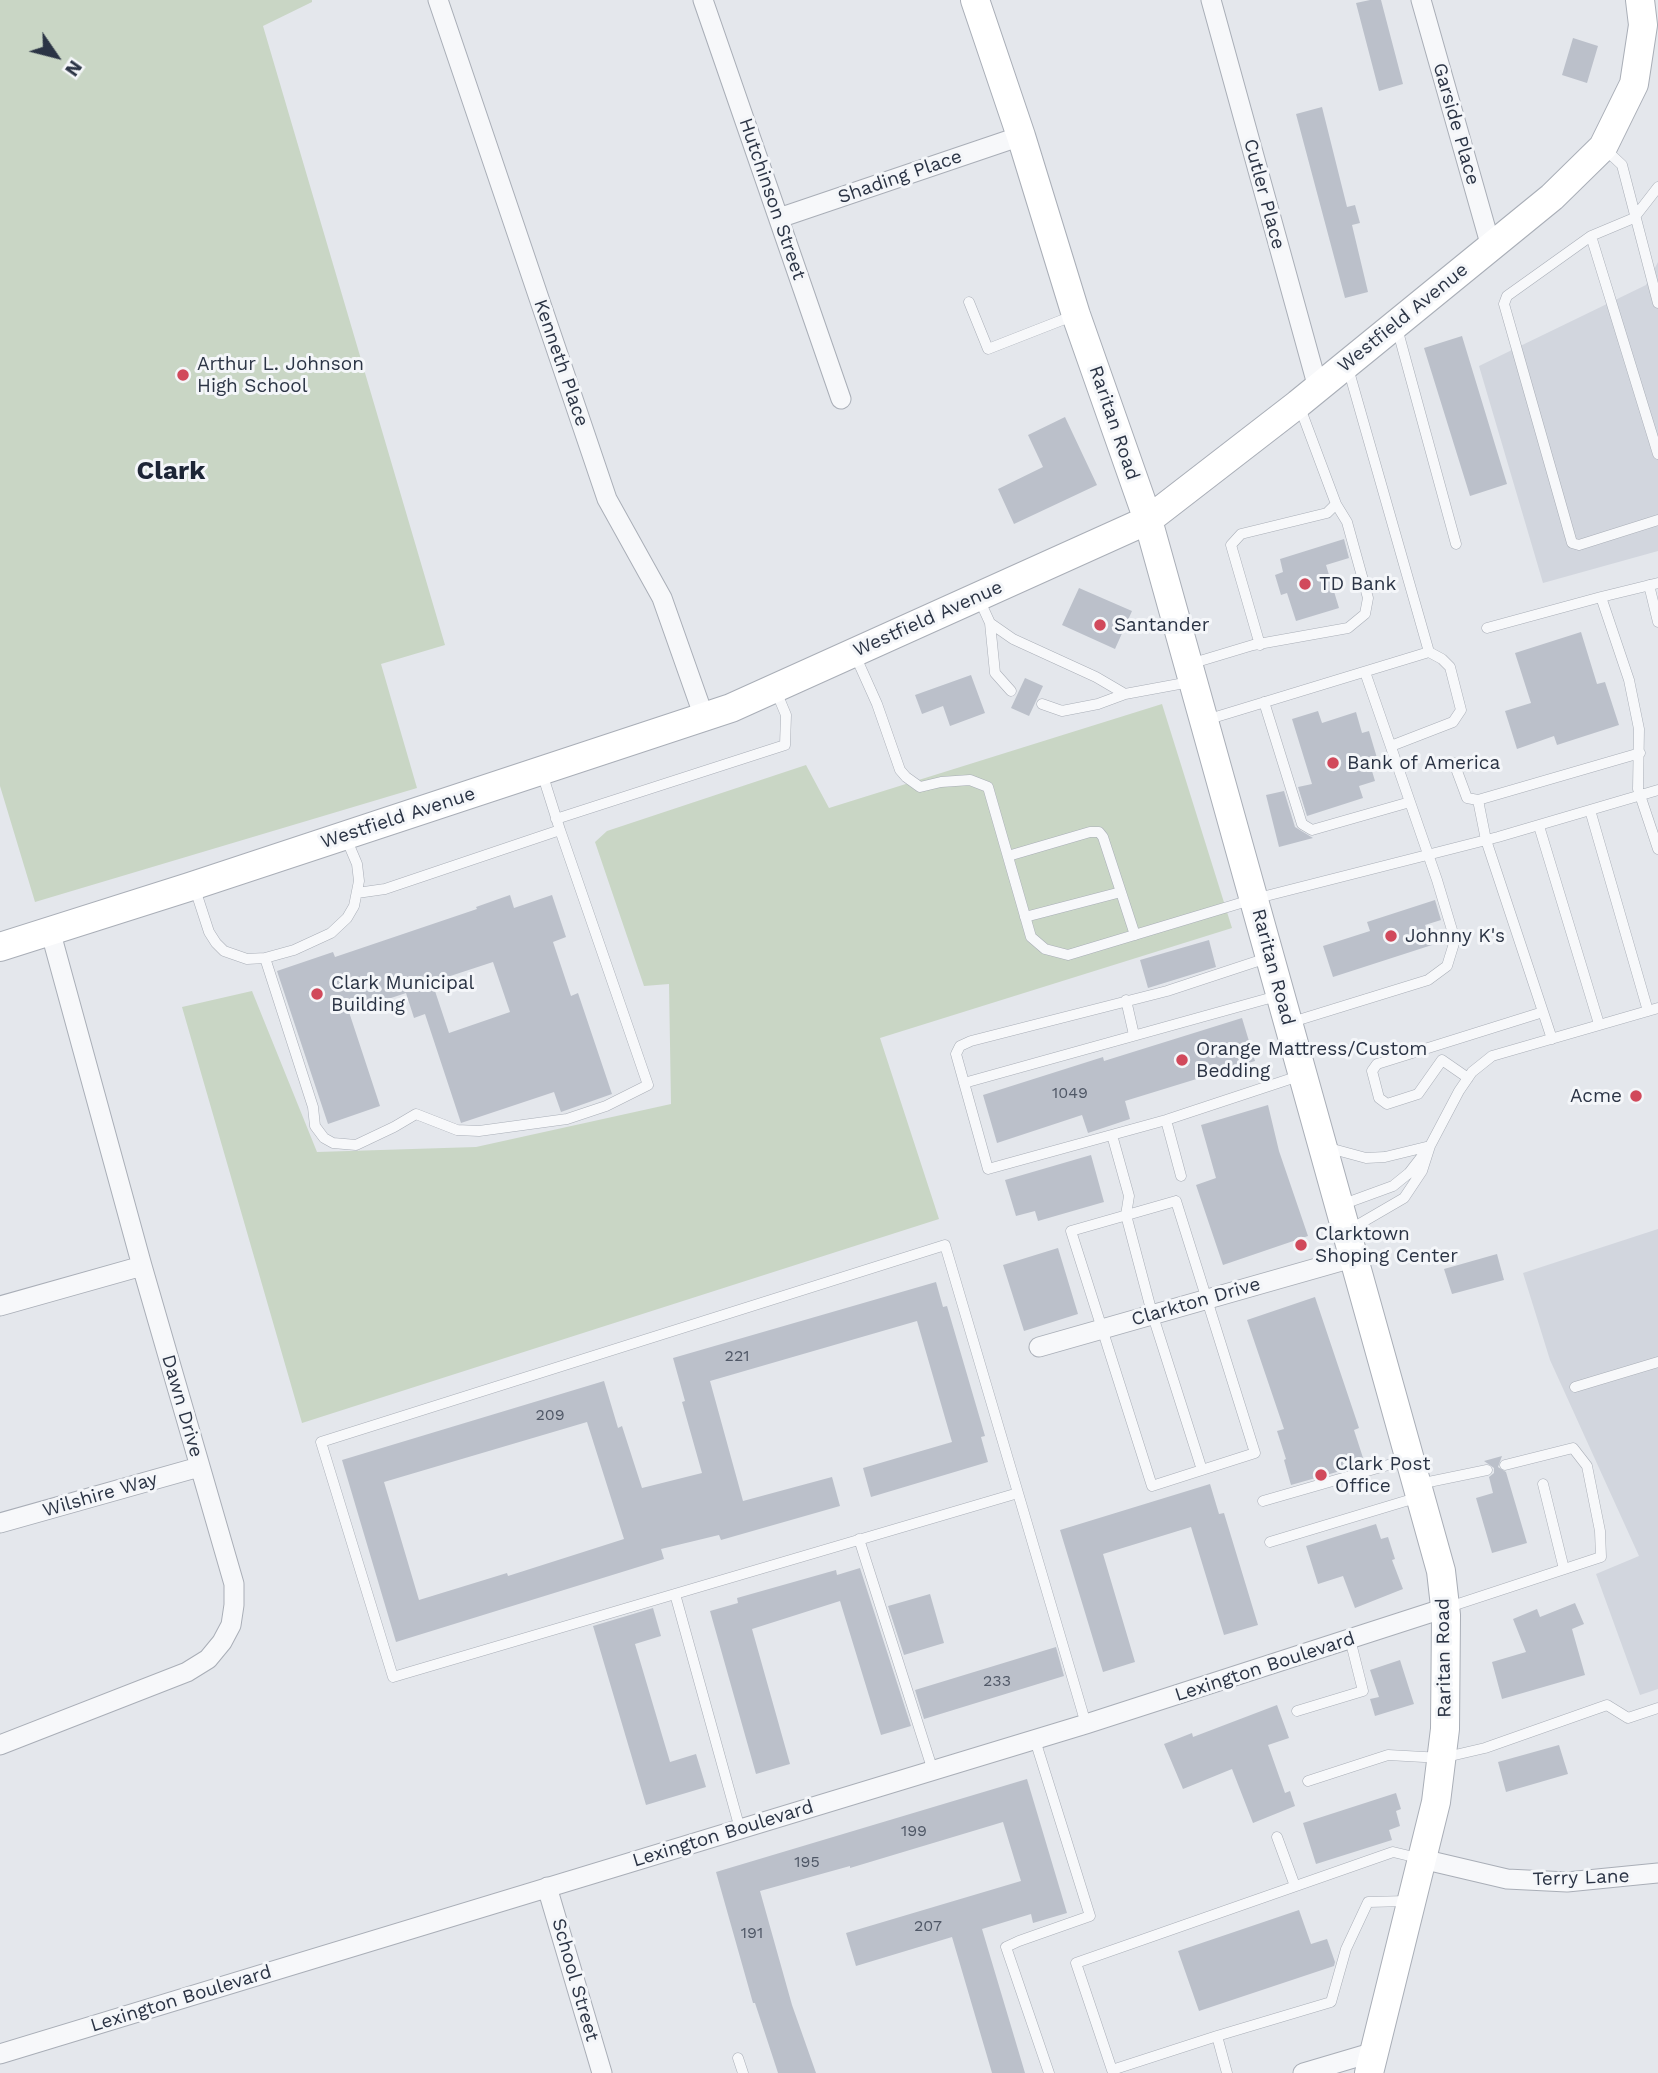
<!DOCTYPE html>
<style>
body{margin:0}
#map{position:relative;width:1658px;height:2073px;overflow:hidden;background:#e4e7ec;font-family:"Work Sans",sans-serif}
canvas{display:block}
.north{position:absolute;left:21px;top:21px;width:70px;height:70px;-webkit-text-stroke:5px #f4f6f9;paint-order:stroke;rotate:125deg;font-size:19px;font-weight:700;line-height:28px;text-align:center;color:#2b3445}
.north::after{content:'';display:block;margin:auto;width:24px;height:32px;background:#2b3445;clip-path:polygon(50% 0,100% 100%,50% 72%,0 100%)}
</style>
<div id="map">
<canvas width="1658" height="2073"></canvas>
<div class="north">N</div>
</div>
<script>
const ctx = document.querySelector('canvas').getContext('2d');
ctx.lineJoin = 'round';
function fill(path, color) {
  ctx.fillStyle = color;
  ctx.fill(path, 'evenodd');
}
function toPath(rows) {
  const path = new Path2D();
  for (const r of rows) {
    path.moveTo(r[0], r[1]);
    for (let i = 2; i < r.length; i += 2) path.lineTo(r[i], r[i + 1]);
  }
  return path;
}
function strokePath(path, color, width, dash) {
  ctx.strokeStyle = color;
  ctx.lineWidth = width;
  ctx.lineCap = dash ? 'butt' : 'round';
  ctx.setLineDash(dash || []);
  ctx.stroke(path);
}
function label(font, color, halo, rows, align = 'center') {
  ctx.font = font + ' "Work Sans",sans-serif';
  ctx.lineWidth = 6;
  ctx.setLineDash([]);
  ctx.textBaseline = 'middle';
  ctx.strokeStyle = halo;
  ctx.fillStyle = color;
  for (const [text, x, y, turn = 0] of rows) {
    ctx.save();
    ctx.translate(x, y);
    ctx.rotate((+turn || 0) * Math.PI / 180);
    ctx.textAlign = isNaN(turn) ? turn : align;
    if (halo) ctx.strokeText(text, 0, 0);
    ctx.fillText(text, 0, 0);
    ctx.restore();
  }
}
fill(toPath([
 [1658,262,1658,551,1543,583,1479,366,1646,285],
 [1658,1229,1658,1689,1640,1695,1596,1574,1639,1556,1550,1360,1523,1273]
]), '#d2d6de');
fill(toPath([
 [0,0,312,0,312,2,263,26,445,645,381,664,417,788,35,902,0,786],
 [1162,704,1232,928,880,1038,939,1219,302,1423,182,1007,252,991,317,1152,476,1147,671,1104,669,984,644,986,595,842,607,831,806,765,829,808]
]), '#c9d6c5');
fill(toPath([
 [1370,0,1381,0,1403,84,1379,91,1356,3],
 [1573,38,1598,46,1587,83,1562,75],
 [1322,107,1347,207,1355,205,1360,223,1352,225,1368,292,1345,298,1296,114],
 [1462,336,1507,484,1470,496,1424,348],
 [1065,417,1097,485,1014,524,998,489,1043,467,1028,435],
 [1344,539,1349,558,1326,565,1339,608,1296,621,1287,593,1281,595,1275,575,1283,572,1280,559],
 [1079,588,1132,611,1115,649,1062,625],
 [1581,632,1597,684,1605,682,1619,725,1557,745,1554,736,1517,749,1505,711,1531,703,1515,653],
 [971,675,985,713,950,726,943,706,922,714,915,695],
 [1025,678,1043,686,1029,716,1011,708],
 [1318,711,1322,723,1356,712,1362,733,1369,731,1380,768,1372,771,1375,781,1359,786,1363,798,1307,816,1298,787,1312,784,1292,719],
 [1284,791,1295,827,1313,838,1279,847,1266,795],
 [510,895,514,908,552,895,566,937,553,942,571,996,578,993,612,1094,561,1112,554,1092,461,1123,425,1014,414,1018,406,993,349,1012,380,1106,328,1124,277,971,333,952,335,957,477,909,476,907],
 [493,962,510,1012,449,1033,432,982],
 [1435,900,1441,920,1425,925,1432,945,1333,977,1323,946,1370,931,1367,922],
 [1209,940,1216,967,1148,988,1140,960],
 [1242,1018,1255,1061,1125,1101,1130,1119,1088,1133,1082,1115,997,1143,983,1095,1103,1057,1104,1061],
 [1268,1105,1279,1151,1308,1236,1223,1265,1196,1185,1216,1178,1201,1125],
 [1091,1155,1104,1202,1038,1221,1035,1211,1016,1216,1005,1180],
 [1058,1248,1078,1314,1024,1331,1003,1265],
 [1497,1254,1504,1280,1452,1294,1444,1269],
 [936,1282,943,1307,947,1306,985,1436,981,1437,988,1462,871,1497,863,1468,952,1442,917,1321,710,1381,743,1501,832,1477,840,1506,721,1540,719,1535,661,1549,664,1559,396,1642,342,1460,604,1381,618,1428,622,1426,642,1488,702,1473,682,1402,685,1401,673,1358],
 [587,1422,624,1539,508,1576,507,1573,419,1600,384,1482],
 [1315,1297,1359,1428,1354,1430,1365,1464,1291,1485,1284,1460,1286,1459,1277,1431,1284,1429,1247,1320],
 [1502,1456,1498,1467,1506,1472,1527,1543,1492,1553,1476,1498,1493,1493,1489,1477,1494,1473,1494,1468,1484,1461],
 [1210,1484,1219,1514,1224,1513,1258,1625,1224,1635,1191,1527,1103,1554,1135,1662,1103,1672,1060,1530],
 [1376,1524,1381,1539,1388,1537,1395,1559,1392,1560,1403,1589,1355,1608,1343,1576,1318,1584,1306,1546],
 [860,1568,911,1726,881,1735,840,1601,752,1629,790,1764,756,1774,710,1611,738,1603,737,1598,836,1570,837,1575],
 [930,1594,944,1643,904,1655,888,1606],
 [1575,1603,1584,1624,1572,1629,1585,1675,1502,1699,1492,1662,1526,1652,1513,1619,1537,1609,1540,1617],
 [653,1608,661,1636,635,1644,670,1762,696,1754,706,1787,646,1805,593,1626],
 [1056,1647,1064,1676,924,1719,915,1690],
 [1400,1660,1414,1704,1375,1716,1370,1699,1379,1697,1370,1670],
 [1277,1705,1289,1738,1268,1745,1285,1793,1290,1791,1295,1806,1253,1823,1232,1769,1183,1789,1164,1744,1192,1733,1193,1737],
 [1559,1745,1568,1774,1506,1792,1498,1762],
 [1027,1779,1067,1913,1033,1923,1031,1914,982,1929,1025,2073,992,2073,952,1937,856,1966,846,1933,1021,1881,1003,1822,850,1868,850,1866,760,1891,792,2005,816,2073,778,2073,755,2003,753,2003,716,1872],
 [1396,1793,1401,1809,1396,1811,1400,1826,1389,1830,1392,1840,1316,1864,1303,1823],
 [1299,1910,1311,1944,1327,1939,1335,1962,1334,1966,1199,2011,1178,1951]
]), '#bbc0ca');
const lane = toPath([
 [1605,149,1622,165,1658,303],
 [1658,187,1634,218,1591,236,1507,296,1504,304,1572,543,1579,545,1658,520],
 [1591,236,1658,454],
 [969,302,988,349,1075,315],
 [1397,328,1456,544],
 [1658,583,1601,597,1629,680,1639,729,1638,789,1658,849],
 [1649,585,1658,622],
 [979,599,990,623,995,673,1011,691],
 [990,623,1013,639,1096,677,1125,694],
 [1487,628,1601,597],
 [1260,645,1231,545,1241,534,1327,513,1336,504,1299,405],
 [855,655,877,704,900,770,906,777,920,787,941,782,970,780,988,787,1031,937,1045,949,1068,955,1254,899,1498,837,1658,790],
 [1190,664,1253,645,1348,628,1365,614,1368,598,1347,522,1336,504],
 [1264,702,1302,824,1312,830,1410,802],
 [1042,704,1062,711,1098,704,1125,694,1190,682],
 [1206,720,1429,652,1348,368],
 [1391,746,1453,722,1461,710,1450,667,1442,659,1429,652],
 [1454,763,1467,798,1478,800],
 [1590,810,1648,1011],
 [556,819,785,745,786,715,776,691],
 [1539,826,1599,1024],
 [1008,856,1090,832,1099,832,1103,837,1135,935],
 [195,889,209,932,216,943,224,951,247,959,265,958,294,950,331,933,347,918,354,906,359,881,357,864,346,838],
 [357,893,385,889,560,830,542,773],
 [1025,917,1121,892],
 [265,958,313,1107,315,1126,324,1138,333,1143,356,1145,394,1127,416,1114,457,1130,479,1131,567,1119,606,1106,648,1085,560,830],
 [1267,958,1167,991,971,1041,960,1046,956,1054,988,1169,1166,1120,1302,1075],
 [1126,1000,1134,1035],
 [1292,1022,1428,980,1447,966,1455,940,1437,880,1365,672],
 [1552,1039,1486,840,1478,800,1640,753],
 [1468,1078,1442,1060,1418,1094,1387,1104,1379,1098,1372,1071,1377,1064,1543,1012],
 [964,1083,1277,996],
 [1166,1120,1181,1176],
 [1112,1135,1129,1196,1126,1215,1152,1313,1202,1470],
 [1329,1148,1366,1158,1385,1157,1430,1146,1459,1091,1472,1072,1492,1056,1658,1008],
 [1176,1201,1255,1453,1152,1486,1071,1231,1176,1201],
 [1341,1205,1393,1186,1409,1173,1430,1146,1422,1171,1404,1198,1349,1230],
 [1575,1387,1658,1362],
 [1419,1484,1487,1470],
 [1543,1484,1564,1569],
 [1018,1493,393,1677,321,1442,945,1245,1086,1724],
 [1263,1501,1409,1459],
 [859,1539,933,1771],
 [1270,1542,1419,1497],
 [675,1594,740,1829],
 [1449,1607,1601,1557,1600,1531,1587,1466,1573,1448,1505,1465],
 [1297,1711,1363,1691,1350,1639],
 [1035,1740,1090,1916,1019,1941,1006,1947,1049,2073],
 [1308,1781,1388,1755,1442,1758,1485,1748,1607,1705,1628,1718,1658,1708],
 [1277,1837,1295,1886],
 [1217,2036,1331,2002,1346,1949,1368,1902,1407,1901],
 [738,2058,743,2073],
 [1227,2073,1217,2036,1112,2070,1076,1963,1393,1852,1418,1858]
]);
const street = toPath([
 [438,0,607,499,662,598,704,717],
 [703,0,841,399],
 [1211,0,1318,388],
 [1421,0,1491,247],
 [779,218,1021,136],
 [0,1306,142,1266],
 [1039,1347,1352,1258],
 [0,1523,199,1467],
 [0,1745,187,1672,208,1659,222,1642,231,1625,234,1605,234,1584,142,1266,50,930],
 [1422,1859,1507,1879,1567,1882,1658,1873],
 [547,1887,602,2073],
 [0,2054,1086,1724,1445,1608],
 [1303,2073,1374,2052]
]);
const secondary = toPath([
 [975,0,1021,136,1076,315,1148,520,1441,1571,1446,1615,1445,1729,1436,1802,1369,2073],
 [0,947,189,887,731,708,1148,520,1298,404,1552,197,1603,147,1634,84,1643,25,1640,0]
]);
strokePath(lane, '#a9aeb7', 11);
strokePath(street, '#a9aeb7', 21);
strokePath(secondary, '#a9aeb7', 30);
strokePath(lane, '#f7f8fa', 10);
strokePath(street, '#f7f8fa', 19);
strokePath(secondary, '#fff', 28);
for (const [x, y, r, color] of [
 [183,375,7,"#d1495b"],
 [1305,584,7,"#d1495b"],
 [1100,625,7,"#d1495b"],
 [1333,763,7,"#d1495b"],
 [1391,936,7,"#d1495b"],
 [317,994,7,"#d1495b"],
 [1182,1060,7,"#d1495b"],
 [1636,1096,7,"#d1495b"],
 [1301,1245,7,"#d1495b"],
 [1321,1475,7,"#d1495b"]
]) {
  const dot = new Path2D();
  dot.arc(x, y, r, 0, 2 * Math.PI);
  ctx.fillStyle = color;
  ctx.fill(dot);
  strokePath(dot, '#f4f6f9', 2.5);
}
label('16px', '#4f5766', null, [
 ["1049",1070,1093],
 ["221",737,1356],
 ["209",550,1415],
 ["233",997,1681],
 ["199",914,1831],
 ["195",807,1862],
 ["207",928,1926],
 ["191",752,1933]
]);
label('19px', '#2b3445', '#f4f6f9', [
 ["Garside Place",1456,124,74],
 ["Shading Place",900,177,-19],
 ["Cutler Place",1264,194,75],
 ["Hutchinson Street",772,199,71],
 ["Westfield Avenue",1403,318,-39],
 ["Kenneth Place",561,363,71],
 ["Raritan Road",1114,423,71],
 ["Westfield Avenue",928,619,-24],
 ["Westfield Avenue",398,818,-18],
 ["Raritan Road",1273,967,75],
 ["Clarkton Drive",1196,1302,-16],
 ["Dawn Drive",182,1406,74],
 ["Wilshire Way",100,1495,-16],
 ["Raritan Road",1444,1658,-91],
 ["Lexington Boulevard",1265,1667,-18],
 ["Lexington Boulevard",723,1834,-17],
 ["Terry Lane",1581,1878,-2],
 ["School Street",575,1980,74],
 ["Lexington Boulevard",181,1999,-17]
]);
label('19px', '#2b3445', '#f4f6f9', [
 ["Arthur L. Johnson",197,364],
 ["High School",197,386],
 ["TD Bank",1319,584],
 ["Santander",1114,625],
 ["Bank of America",1347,763],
 ["Johnny K's",1405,936],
 ["Clark Municipal",331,983],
 ["Building",331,1005],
 ["Orange Mattress/Custom",1196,1049],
 ["Bedding",1196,1071],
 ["Acme",1622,1096,"right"],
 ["Clarktown",1315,1234],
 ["Shoping Center",1315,1256],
 ["Clark Post",1335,1464],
 ["Office",1335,1486]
], 'left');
label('bold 26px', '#1d2536', '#f4f6f9', [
 ["Clark",171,471]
]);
</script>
